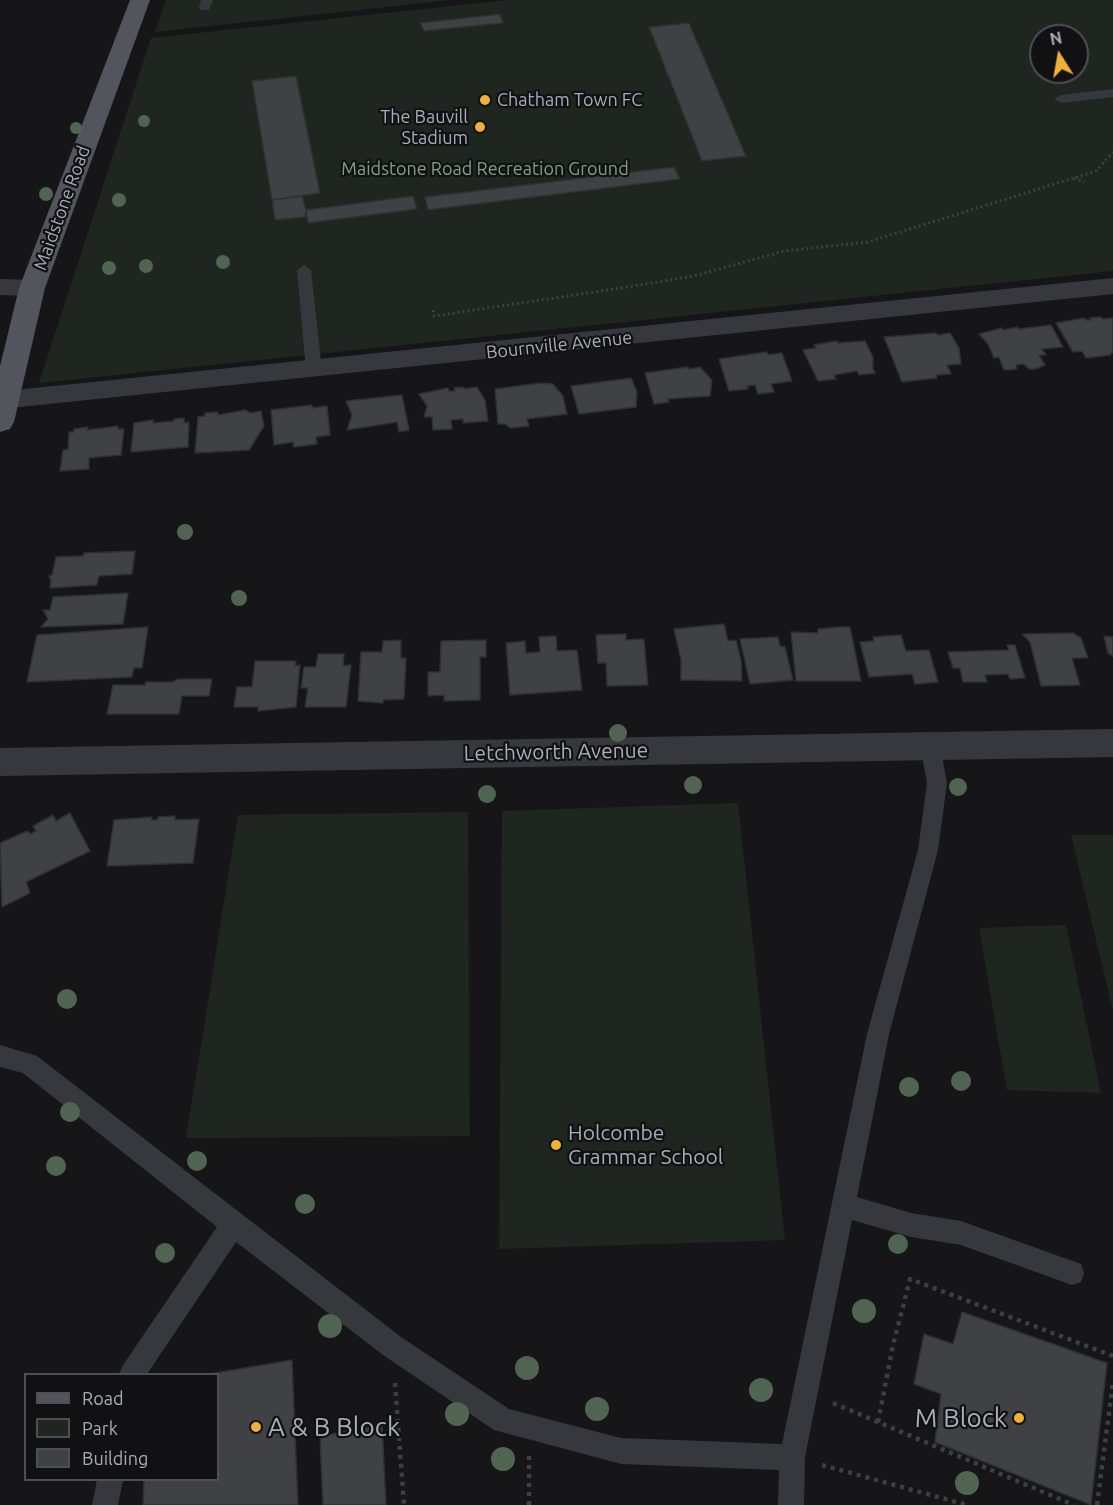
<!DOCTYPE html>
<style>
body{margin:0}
#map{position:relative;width:1113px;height:1505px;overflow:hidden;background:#161618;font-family:Ubuntu,sans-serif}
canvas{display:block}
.legend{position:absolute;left:24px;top:1373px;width:195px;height:108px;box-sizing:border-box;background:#111113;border:2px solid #4d4f55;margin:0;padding:8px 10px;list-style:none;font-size:18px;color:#a8adb8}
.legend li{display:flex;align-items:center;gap:12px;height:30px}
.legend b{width:30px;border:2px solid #4d4f55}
.north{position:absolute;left:1029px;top:24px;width:60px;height:60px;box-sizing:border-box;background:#111113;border:2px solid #4d4f55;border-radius:50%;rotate:349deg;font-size:16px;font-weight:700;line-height:24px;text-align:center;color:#a8adb8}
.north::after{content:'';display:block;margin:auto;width:21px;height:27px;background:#f2b134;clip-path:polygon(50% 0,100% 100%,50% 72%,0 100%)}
</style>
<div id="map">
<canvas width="1113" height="1505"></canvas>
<ul class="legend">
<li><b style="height:8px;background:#53555c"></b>Road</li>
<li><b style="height:16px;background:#1e261f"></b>Park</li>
<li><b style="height:16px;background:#404145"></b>Building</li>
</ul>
<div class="north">N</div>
</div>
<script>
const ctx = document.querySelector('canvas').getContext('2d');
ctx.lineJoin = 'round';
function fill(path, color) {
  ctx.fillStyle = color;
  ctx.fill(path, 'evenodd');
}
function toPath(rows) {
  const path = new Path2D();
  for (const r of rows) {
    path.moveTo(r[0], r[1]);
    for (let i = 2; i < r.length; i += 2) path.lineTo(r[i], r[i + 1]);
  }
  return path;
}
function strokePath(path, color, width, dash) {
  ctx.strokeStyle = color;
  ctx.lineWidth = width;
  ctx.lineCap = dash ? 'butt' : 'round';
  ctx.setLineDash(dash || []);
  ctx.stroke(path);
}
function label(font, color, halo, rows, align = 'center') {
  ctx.font = font + ' Ubuntu,sans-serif';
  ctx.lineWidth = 4.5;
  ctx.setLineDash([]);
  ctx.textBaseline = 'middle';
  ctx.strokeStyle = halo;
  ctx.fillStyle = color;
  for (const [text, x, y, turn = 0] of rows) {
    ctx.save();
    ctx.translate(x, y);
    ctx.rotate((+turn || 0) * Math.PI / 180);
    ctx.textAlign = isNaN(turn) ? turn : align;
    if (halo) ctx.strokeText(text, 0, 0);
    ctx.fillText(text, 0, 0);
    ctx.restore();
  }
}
fill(toPath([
 [166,0,452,0,155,32],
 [507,0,1113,0,1113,271,39,383,151,38],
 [1041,36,1077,36,1077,72,1041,72],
 [738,803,785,1240,499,1249,502,811],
 [468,812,470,1136,186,1138,238,815],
 [1071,835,1113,835,1113,1011],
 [1066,925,1101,1093,1007,1090,979,928]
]), '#1e261f');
const building = toPath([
 [500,14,503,23,424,31,420,23,500,14],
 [689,23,746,156,702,161,649,27,689,23],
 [296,76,320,193,272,200,252,81,296,76],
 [674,167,680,179,428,210,425,197,674,167],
 [302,196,306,210,305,217,275,220,272,200,302,196],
 [413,196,417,209,308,223,306,210,413,196],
 [1100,317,1103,319,1113,318,1113,352,1110,355,1086,358,1082,351,1073,352,1056,323,1084,318,1086,320,1091,320,1090,318,1100,317],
 [1051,325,1063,347,1042,349,1046,355,1039,355,1045,365,1035,369,1029,369,1024,364,1016,365,1017,369,1004,370,999,357,994,358,988,344,979,334,1002,328,1003,330,1018,327,1019,329,1051,325],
 [936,333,938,335,950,333,959,348,961,364,947,365,951,374,936,375,937,378,902,382,884,337,936,333],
 [837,341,838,343,865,341,873,357,873,369,875,373,859,375,857,371,834,375,836,379,818,381,803,350,816,348,814,345,837,341],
 [767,352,768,355,782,353,792,381,771,384,774,392,758,394,755,385,747,386,748,389,729,391,719,359,767,352],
 [688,367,689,369,700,367,712,380,710,396,667,399,669,402,654,404,645,373,688,367],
 [631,378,637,392,636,407,579,414,571,386,631,378],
 [541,383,553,384,563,396,567,414,527,419,529,426,510,428,505,424,498,424,495,389,541,383],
 [464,387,464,389,477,387,485,400,488,421,463,423,463,419,451,420,452,429,433,430,432,417,424,417,427,406,419,394,448,388,449,391,455,391,454,388,464,387],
 [402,395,409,430,399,432,397,422,347,430,352,415,346,401,402,395],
 [312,405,312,408,327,406,330,435,316,437,317,444,294,447,293,442,274,445,271,410,312,405],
 [245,410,250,413,261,411,264,426,249,450,195,453,198,417,205,416,205,413,218,412,218,415,245,410],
 [184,418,184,423,189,422,188,447,131,452,134,423,153,420,153,423,174,421,174,419,184,418],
 [118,426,118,429,124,429,121,455,89,458,89,469,60,471,63,450,68,449,69,432,74,432,74,429,88,427,87,430,118,426],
 [135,551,132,574,99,576,97,585,50,588,51,581,49,576,52,575,56,557,83,556,84,553,135,551],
 [128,593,123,624,41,627,48,619,43,610,50,610,53,597,128,593],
 [724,624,728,641,736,640,741,660,742,681,681,680,681,660,674,629,724,624],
 [148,627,142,668,134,668,132,677,27,682,37,635,148,627],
 [839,627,850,627,861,681,796,681,791,632,818,633,818,629,839,627],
 [1073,633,1081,638,1088,658,1072,658,1080,685,1041,686,1030,642,1022,634,1073,633],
 [626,634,626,640,644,639,648,685,607,686,606,663,598,663,596,635,626,634],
 [901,635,906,651,929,650,938,682,915,684,912,674,869,677,860,642,874,641,873,637,901,635],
 [556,636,557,651,577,650,582,690,510,695,506,643,525,641,526,653,540,652,539,637,556,636],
 [1104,636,1113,637,1113,656,1108,653,1104,636],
 [778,637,780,646,785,647,793,680,750,684,740,639,778,637],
 [401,640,401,658,406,658,404,699,383,700,383,703,358,701,361,652,382,652,383,641,401,640],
 [486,640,486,657,480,657,480,700,444,701,444,695,428,696,428,672,440,672,441,641,486,640],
 [1007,645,1015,645,1025,678,1010,679,1008,674,985,675,987,682,963,682,960,668,953,668,948,652,1009,650,1007,645],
 [318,654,344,654,343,666,351,665,346,707,305,707,308,688,301,688,304,667,316,667,318,654],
 [255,661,296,661,295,666,300,665,296,707,258,711,258,707,234,707,237,687,252,687,255,661],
 [178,679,212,679,209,696,182,696,179,714,107,714,113,685,145,685,146,682,173,682,178,679],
 [70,813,90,851,26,882,30,893,2,907,0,843,27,831,31,834,36,831,33,826,53,815,56,821,70,813],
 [175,816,175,820,199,819,193,863,107,866,114,820,152,817,151,820,157,820,158,817,175,816],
 [962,1312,1107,1363,1091,1505,935,1442,941,1394,914,1384,924,1334,953,1344,962,1312],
 [292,1360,298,1505,143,1505,144,1480,218,1480,218,1374,209,1374,292,1360],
 [382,1425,386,1505,323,1505,320,1436,382,1425]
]);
fill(building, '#404145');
strokePath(building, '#303034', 1.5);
strokePath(toPath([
 [1074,178,1084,182],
 [433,310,434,316,615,289,694,276,784,251,868,242,1096,171,1113,152]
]), '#3d3f44', 3, [2, 3]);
strokePath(toPath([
 [395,1383,404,1505],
 [833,1403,1074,1505],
 [878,1422,893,1345,910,1279,1113,1356],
 [529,1456,529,1505],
 [822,1465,967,1505],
 [1097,1505,1113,1382]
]), '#3d3f44', 4.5, [4, 5]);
fill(toPath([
 [201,0,213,0,209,10,201,10,199,7,201,0],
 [1113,89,1113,97,1061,103,1054,99,1061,95,1113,89],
 [304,265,311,270,322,371,320,375,314,376,308,375,306,371,297,270,304,265],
 [930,737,937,739,940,745,947,783,938,850,889,1034,857,1197,911,1213,961,1221,1081,1264,1084,1273,1081,1282,1072,1285,961,1245,911,1237,852,1220,805,1457,804,1505,778,1505,779,1470,621,1464,494,1430,383,1355,236,1242,147,1374,119,1374,123,1365,217,1227,23,1073,0,1067,0,1045,37,1056,401,1337,509,1409,621,1438,782,1444,867,1034,918,850,927,783,920,745,923,739,930,737],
 [97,1480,123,1480,118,1505,92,1505,97,1480]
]), '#37383d');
fill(toPath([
 [1113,278,1113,294,0,409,0,393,4,391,1113,278],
 [0,279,32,280,41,282,45,288,41,294,32,296,0,295,0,279],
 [1113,729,1113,757,0,776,0,748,1113,729]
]), '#37383d');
fill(toPath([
 [130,0,150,0,45,288,14,422,10,429,0,432,0,366,19,288,130,0]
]), '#53555c');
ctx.fillStyle = '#506452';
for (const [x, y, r] of [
 [144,121,6],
 [76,128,6],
 [46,194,7],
 [119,200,7],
 [223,262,7],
 [146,266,7],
 [109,268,7],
 [185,532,8],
 [239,598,8],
 [618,733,9],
 [693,785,9],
 [958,787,9],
 [487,794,9],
 [67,999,10],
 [961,1081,10],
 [909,1087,10],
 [70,1112,10],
 [197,1161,10],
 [56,1166,10],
 [305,1204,10],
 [898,1244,10],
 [165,1253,10],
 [864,1311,12],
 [330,1326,12],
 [527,1368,12],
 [761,1390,12],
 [597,1409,12],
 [457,1414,12],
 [503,1459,12],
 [967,1483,12]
]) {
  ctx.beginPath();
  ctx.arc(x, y, r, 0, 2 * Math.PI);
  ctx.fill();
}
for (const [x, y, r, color] of [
 [485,100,6,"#f2b134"],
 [480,127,6,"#f2b134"],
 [556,1145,6,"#f2b134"],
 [1019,1418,6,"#f2b134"],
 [256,1427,6,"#f2b134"]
]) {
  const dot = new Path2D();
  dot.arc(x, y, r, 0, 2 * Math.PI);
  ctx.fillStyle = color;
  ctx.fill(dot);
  strokePath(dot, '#111113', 2);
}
label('18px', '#a8adb8', '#111113', [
 ["Chatham Town FC",497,100],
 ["The Bauvill",468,117,"right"],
 ["Stadium",468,138,"right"]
], 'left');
label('18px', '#7fa381', '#111113', [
 ["Maidstone Road Recreation Ground",485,169]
]);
label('18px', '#a8adb8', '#111113', [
 ["Maidstone Road",62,208,-70],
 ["Bournville Avenue",559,345,-6]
]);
label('21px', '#a8adb8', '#111113', [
 ["Letchworth Avenue",556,752,-1]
]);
label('21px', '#a8adb8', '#111113', [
 ["Holcombe",568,1133],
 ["Grammar School",568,1157]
], 'left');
label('26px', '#a8adb8', '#111113', [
 ["M Block",1007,1418],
 ["A & B Block",268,1427,"left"]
], 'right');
</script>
